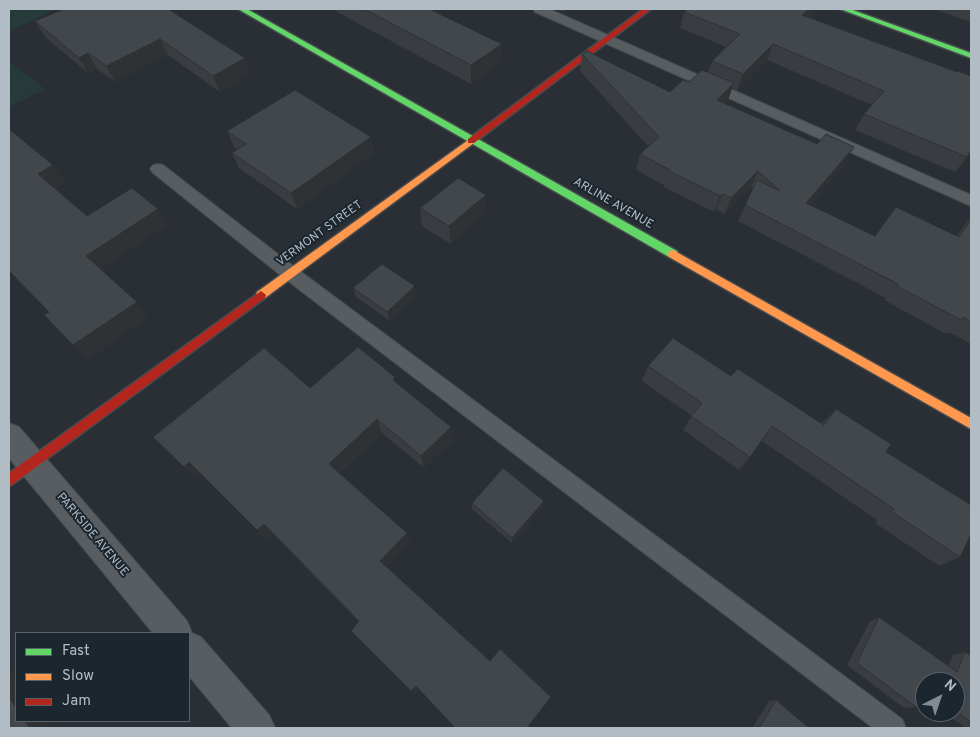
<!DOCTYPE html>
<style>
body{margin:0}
#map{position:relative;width:980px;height:737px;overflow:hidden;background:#292f34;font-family:Overpass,sans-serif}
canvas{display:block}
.frame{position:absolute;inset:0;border:10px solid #b2bcc5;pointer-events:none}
.legend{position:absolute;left:15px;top:632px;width:175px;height:90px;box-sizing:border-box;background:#1c262e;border:1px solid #58626a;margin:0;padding:6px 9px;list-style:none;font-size:15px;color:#b2bcc5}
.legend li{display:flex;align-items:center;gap:10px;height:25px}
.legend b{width:25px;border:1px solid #58626a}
.north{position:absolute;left:915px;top:672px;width:50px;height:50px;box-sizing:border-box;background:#1c262e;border:1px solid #58626a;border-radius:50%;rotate:41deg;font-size:14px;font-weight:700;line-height:20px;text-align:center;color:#b2bcc5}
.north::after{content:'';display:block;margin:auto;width:18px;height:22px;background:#828b92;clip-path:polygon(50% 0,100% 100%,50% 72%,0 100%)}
</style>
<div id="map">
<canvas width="980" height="737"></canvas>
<div class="frame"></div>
<ul class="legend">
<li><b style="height:6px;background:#63d668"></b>Fast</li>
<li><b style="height:6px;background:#ff974d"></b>Slow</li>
<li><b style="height:6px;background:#b3261e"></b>Jam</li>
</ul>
<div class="north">N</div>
</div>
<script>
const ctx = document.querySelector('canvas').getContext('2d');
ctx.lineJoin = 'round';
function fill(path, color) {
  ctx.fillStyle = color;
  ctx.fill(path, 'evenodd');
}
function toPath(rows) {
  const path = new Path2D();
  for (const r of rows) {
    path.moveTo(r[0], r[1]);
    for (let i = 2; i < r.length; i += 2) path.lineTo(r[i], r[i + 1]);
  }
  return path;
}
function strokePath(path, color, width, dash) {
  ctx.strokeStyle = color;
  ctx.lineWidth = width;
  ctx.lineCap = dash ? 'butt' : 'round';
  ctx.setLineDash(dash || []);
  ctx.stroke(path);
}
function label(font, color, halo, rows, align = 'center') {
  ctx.font = font + ' Overpass,sans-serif';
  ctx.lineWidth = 4;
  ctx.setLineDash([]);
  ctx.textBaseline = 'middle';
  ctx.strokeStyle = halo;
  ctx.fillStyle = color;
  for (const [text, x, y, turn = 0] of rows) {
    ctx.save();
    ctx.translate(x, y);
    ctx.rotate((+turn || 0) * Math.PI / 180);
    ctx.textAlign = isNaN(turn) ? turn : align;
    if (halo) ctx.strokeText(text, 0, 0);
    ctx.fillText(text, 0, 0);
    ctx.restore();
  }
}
fill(toPath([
 [9,9,56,9,9,31],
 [9,61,45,89,9,107]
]), '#273a3a');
const lane = toPath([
 [533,9,549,9,971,195,971,206,535,12,533,9],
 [158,164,163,165,296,268,902,719,906,728,873,728,284,278,153,173,150,169,153,165,158,164]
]);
const street = toPath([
 [9,423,19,427,187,621,192,633,201,637,269,715,275,728,232,728,189,676,189,633,153,633,9,458,9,423]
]);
const fast = toPath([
 [238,9,247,9,677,251,678,254,677,257,669,257,238,9],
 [840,9,850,9,971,53,971,58,840,9]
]);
const slow = toPath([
 [471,138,474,139,474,143,265,298,257,298,256,295,257,292,471,138],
 [673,250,971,418,971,429,669,257,668,254,669,251,673,250]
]);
const jam = toPath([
 [643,9,651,9,474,143,468,143,468,139,643,9],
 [261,291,266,295,265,298,13,484,9,486,9,473,261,291]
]);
strokePath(lane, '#464b4f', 2);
strokePath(street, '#464b4f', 2);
strokePath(fast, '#464b4f', 3);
strokePath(slow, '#464b4f', 3);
strokePath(jam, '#464b4f', 3);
fill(lane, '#585d62');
fill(street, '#585d62');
fill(fast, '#63d668');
fill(slow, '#ff974d');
fill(jam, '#b3261e');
fill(toPath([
 [64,9,245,58,250,74,220,92,168,55,115,82,97,69,88,73,45,37,35,21],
 [336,9,429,9,502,44,501,63,471,84,337,12],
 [556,9,569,9,564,12],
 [688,9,815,9,814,13,809,18,967,157,955,172,855,130,864,114,872,105,767,60,737,90,732,88,728,100,724,103,845,163,810,205,875,236,957,236,971,216,971,344,949,332,946,334,884,300,886,298,738,221,753,189,751,187,724,214,716,209,714,212,664,187,664,185,636,170,640,154,648,146,580,71,582,54,670,92,708,72,712,61,726,47,680,28,684,12],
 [933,9,971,9,971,22],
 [227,131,371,137,374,153,297,209,239,168,232,153,237,150,234,147],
 [420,208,486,213,451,244,422,226],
 [415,286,416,295,389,320,356,297,353,288],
 [648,366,731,376,822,423,836,409,886,452,960,557,939,566,875,523,877,520,762,441,750,457,739,470,683,430,692,416,642,381],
 [396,383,453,440,424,468,382,433,339,473,407,533,410,543,387,567,490,661,551,697,419,689,415,695,359,622,273,534,267,540,201,474,196,479,153,437,310,388],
 [472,503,543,507,512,543,472,509],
 [879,617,948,666,953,655,965,652,971,656,971,728,966,728,943,712,955,712,955,682,925,682,925,699,920,696,916,707,904,708,847,665,870,621],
 [776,700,809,728,752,728,769,701]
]), '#393d41');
fill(toPath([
 [565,9,569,9,564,12],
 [809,9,815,9,814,13,795,31,802,15],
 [160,39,168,55,115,82,106,66],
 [502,44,501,63,471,84,471,65],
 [773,44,767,60,737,90,743,74],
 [88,53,97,69,88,73,79,58],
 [245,58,250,74,220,92,213,76],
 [734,83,728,100,712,116,717,100],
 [371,137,374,153,297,209,291,193],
 [854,147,845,163,798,219,806,203],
 [53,165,66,182,51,191,38,174],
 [758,171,751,187,724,214,731,198],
 [723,194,716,209,714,212,720,196],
 [486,195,486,213,451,244,449,226],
 [158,209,168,225,98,272,86,256],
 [415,286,416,295,389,320,387,312],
 [137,302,148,317,88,360,73,345],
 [377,419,382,433,335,476,329,464],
 [451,427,453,440,424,468,421,456],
 [189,462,201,474,196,479,184,467],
 [544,501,543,507,512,543,512,538],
 [264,524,273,534,267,540,257,530],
 [407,533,410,543,385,570,380,561],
 [9,666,16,677,16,708,9,697],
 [416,686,419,689,415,695,411,691],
 [25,721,47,721,52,728,30,728]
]), '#2e3235');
const building = toPath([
 [64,9,168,9,245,58,213,76,160,39,106,66,88,53,79,58,35,21,64,9],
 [364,9,429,9,502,44,471,65,364,9],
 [688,9,809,9,802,15,957,72,958,71,971,76,971,150,967,157,864,114,884,91,773,44,743,74,712,61,740,34,684,12,688,9],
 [587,51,670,92,683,80,689,82,702,70,734,83,717,100,817,144,826,134,854,147,806,203,875,236,896,207,959,237,971,219,971,322,963,317,961,320,897,286,898,284,745,205,757,180,780,191,758,171,731,198,723,194,720,196,669,171,670,170,640,154,659,137,582,54,587,51],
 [295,90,371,137,291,193,232,153,246,144,227,131,295,90],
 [9,129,53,165,38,174,87,216,132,188,158,209,86,256,137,302,73,345,44,315,49,312,9,271,9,129],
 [458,178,486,195,449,226,420,208,458,178],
 [382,264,415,286,387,312,353,288,382,264],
 [673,338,731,376,738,369,824,425,836,409,891,444,886,452,971,505,971,534,960,557,892,512,894,509,772,426,750,457,691,416,702,403,648,366,673,338],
 [358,347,395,377,393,380,451,427,421,456,377,419,329,464,407,533,380,561,490,661,500,649,551,697,527,728,455,728,416,686,411,691,351,631,359,621,264,524,257,530,189,462,184,467,153,437,264,348,310,388,358,347],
 [503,468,544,501,512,538,472,503,503,468],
 [879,617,957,672,965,652,971,656,971,722,955,710,955,682,925,682,925,689,924,688,916,707,857,663,879,617],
 [9,697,16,708,16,721,25,721,30,728,9,728,9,697],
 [776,700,809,728,759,728,776,700]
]);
fill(building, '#42474c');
strokePath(building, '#2e3235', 1);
label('12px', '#b2bcc5', '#1c262e', [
 ["ARLINE AVENUE",613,204,30],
 ["VERMONT STREET",320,234,-36],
 ["PARKSIDE AVENUE",92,535,50]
]);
</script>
